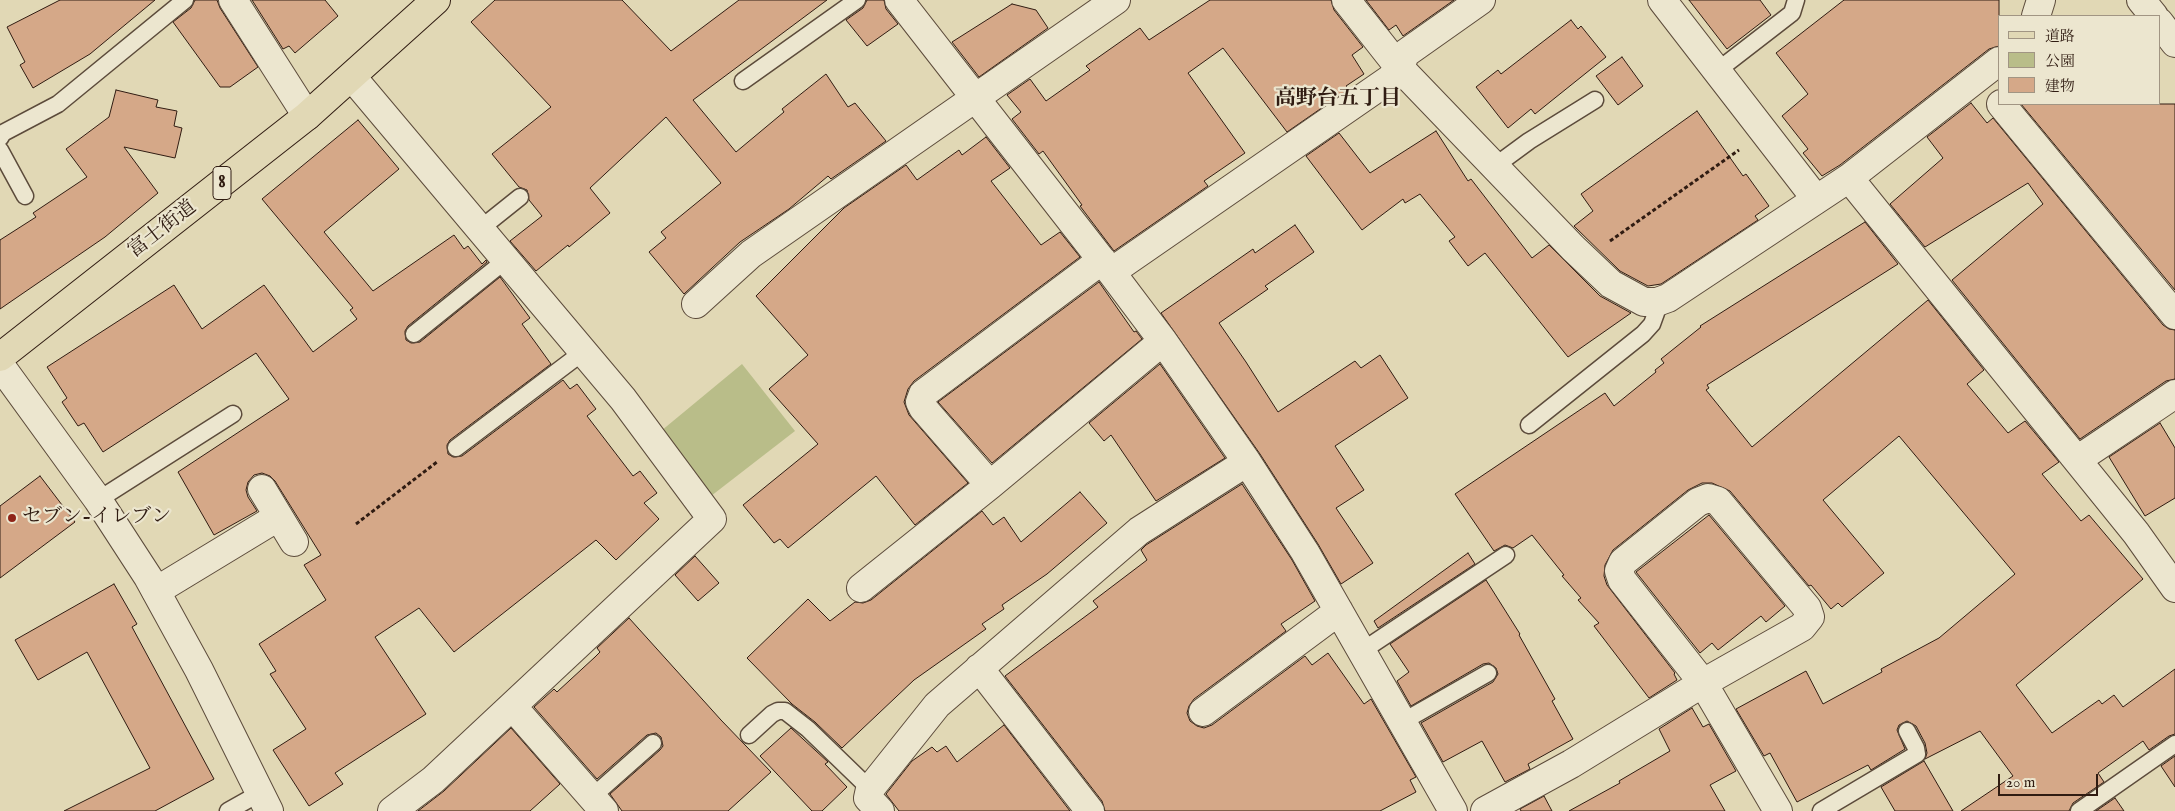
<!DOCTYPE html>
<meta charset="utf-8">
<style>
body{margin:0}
#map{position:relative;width:2175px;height:811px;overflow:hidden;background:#e1d8b5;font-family:"IM FELL English","Noto Serif JP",serif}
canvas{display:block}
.legend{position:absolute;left:1998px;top:15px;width:162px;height:90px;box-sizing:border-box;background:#ece6cf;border:1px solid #a19583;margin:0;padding:6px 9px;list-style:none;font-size:15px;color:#301c12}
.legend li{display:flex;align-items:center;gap:10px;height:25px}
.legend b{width:25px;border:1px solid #a19583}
.scale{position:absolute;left:1998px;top:774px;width:100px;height:22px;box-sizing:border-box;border:2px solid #301c12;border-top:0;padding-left:6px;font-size:15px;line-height:18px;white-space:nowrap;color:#301c12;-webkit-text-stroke:4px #ece6cf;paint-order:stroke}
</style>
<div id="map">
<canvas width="2175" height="811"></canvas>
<ul class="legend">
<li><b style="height:6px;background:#e1d8b5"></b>道路</li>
<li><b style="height:14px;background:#b9bd89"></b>公園</li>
<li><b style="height:14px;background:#d5a888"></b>建物</li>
</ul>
<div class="scale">20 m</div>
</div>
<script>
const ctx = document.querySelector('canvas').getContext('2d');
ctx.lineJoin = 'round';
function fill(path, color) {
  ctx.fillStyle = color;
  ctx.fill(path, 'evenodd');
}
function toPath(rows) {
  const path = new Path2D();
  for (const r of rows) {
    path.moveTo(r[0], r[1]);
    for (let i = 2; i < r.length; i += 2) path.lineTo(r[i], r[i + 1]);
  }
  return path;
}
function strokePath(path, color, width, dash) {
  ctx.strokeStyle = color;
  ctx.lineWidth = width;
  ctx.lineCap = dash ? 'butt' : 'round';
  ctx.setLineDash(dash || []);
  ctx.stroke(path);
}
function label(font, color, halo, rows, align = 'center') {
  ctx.font = font + ' "IM FELL English","Noto Serif JP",serif';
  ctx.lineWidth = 4.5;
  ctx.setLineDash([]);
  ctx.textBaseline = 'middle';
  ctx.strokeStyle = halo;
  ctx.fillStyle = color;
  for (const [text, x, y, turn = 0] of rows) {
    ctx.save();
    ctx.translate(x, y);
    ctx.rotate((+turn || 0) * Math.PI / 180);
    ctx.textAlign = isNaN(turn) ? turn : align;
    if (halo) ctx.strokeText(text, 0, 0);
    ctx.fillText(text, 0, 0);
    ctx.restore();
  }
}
fill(toPath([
 [742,364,795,431,711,496,661,431]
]), '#b9bd89');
const building = toPath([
 [60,0,155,0,90,54,33,88,20,65,25,62,7,27,60,0],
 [195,0,217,0,220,8,258,67,230,87,220,87,173,22,191,8,195,0],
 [252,0,325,0,338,16,295,53,289,46,283,49,252,0],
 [495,0,622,0,671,51,739,0,827,0,693,100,736,152,784,112,782,109,826,74,848,107,855,103,886,141,831,179,828,176,789,209,740,242,684,294,649,252,666,238,661,232,721,183,666,117,590,188,610,213,569,247,568,245,536,271,510,241,542,216,529,200,527,190,519,187,492,154,551,107,471,22,495,0],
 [867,0,884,0,886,9,898,24,867,46,846,20,863,8,867,0],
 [1210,0,1331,0,1334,10,1363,47,1352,55,1364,74,1346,86,1349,89,1287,132,1223,48,1188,73,1245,153,1204,181,1208,186,1114,251,1080,206,1082,205,1043,151,1039,154,1012,119,1021,112,1007,95,1030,79,1046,101,1090,70,1086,66,1140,28,1149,40,1210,0],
 [1366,0,1454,0,1403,36,1396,25,1389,30,1366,0],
 [1689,0,1760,0,1771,15,1727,49,1689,0],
 [1844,0,1999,0,1999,46,1989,49,1840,165,1822,176,1803,153,1808,149,1782,116,1808,94,1776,53,1844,0],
 [1012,4,1036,10,1048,28,979,77,952,42,1012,4],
 [1571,20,1578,29,1581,26,1606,57,1535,114,1531,109,1508,128,1476,87,1498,70,1501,74,1571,20],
 [1622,57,1643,86,1618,105,1596,76,1622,57],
 [116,90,158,100,156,107,177,111,174,126,182,128,175,158,124,147,158,193,105,237,0,309,0,240,36,217,33,213,87,177,66,149,109,117,116,90],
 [1971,103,1987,123,1993,118,2163,325,2169,329,2175,330,2175,379,2166,381,2080,439,1952,280,2043,204,2028,183,1925,247,1890,204,1943,158,1927,137,1971,103],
 [2021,104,2175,104,2175,290,2021,104],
 [1697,111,1743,176,1746,174,1769,206,1755,216,1758,220,1661,284,1648,286,1620,271,1574,226,1593,211,1581,194,1697,111],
 [358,120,399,169,324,232,373,291,454,235,464,249,468,246,482,264,486,260,487,262,408,326,405,331,406,340,411,343,420,342,500,277,530,318,522,324,551,364,450,440,447,445,448,454,453,457,462,456,563,380,570,389,577,384,596,409,587,416,633,476,640,471,657,493,644,503,659,519,616,560,596,540,454,652,419,608,375,637,426,714,335,773,343,784,309,806,273,750,306,729,270,674,276,671,259,644,326,600,304,565,321,555,275,481,270,476,262,473,254,475,248,482,246,490,248,497,257,511,214,535,178,472,289,399,256,353,103,452,84,423,78,426,62,402,67,398,47,367,174,285,202,329,264,285,313,352,357,319,350,310,353,308,262,199,358,120],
 [1436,131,1468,181,1471,179,1532,258,1549,245,1600,296,1631,313,1568,357,1485,253,1468,266,1449,241,1455,237,1420,194,1405,203,1403,199,1362,230,1306,156,1339,133,1370,173,1436,131],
 [986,137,1010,168,991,181,1041,245,1060,232,1080,257,914,381,908,389,904,402,909,415,968,483,915,525,876,476,788,548,780,539,774,543,743,505,818,444,769,389,808,355,756,296,844,208,906,165,917,180,959,150,962,155,986,137],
 [1865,222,1898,264,1707,385,1709,388,1706,390,1752,447,1928,300,1984,370,1967,384,2008,433,2025,421,2059,462,2042,474,2081,521,2089,515,2143,579,2016,685,2052,733,2099,700,2102,704,2114,695,2123,707,2175,669,2175,734,2169,736,2149,750,2143,741,2098,773,2104,782,2073,803,2069,811,1961,811,2013,776,1980,731,1925,759,1927,753,1925,743,1916,726,1907,721,1899,725,1897,730,1905,749,1871,770,1868,765,1797,802,1770,753,1764,756,1736,709,1806,671,1823,704,1882,672,1881,669,1939,638,2015,574,1899,436,1823,500,1884,573,1842,607,1838,603,1831,609,1811,585,1809,586,1730,491,1712,483,1702,483,1688,490,1613,550,1605,565,1604,576,1607,585,1675,673,1674,674,1677,680,1649,698,1594,626,1599,623,1578,600,1581,598,1562,576,1564,575,1532,535,1513,548,1505,545,1494,551,1455,494,1605,393,1614,406,1656,372,1655,370,1664,363,1661,359,1701,327,1700,326,1865,222],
 [1295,225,1314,252,1265,286,1268,289,1219,323,1246,362,1278,412,1355,361,1361,368,1380,355,1408,398,1335,446,1364,490,1336,508,1373,563,1341,584,1318,544,1260,454,1161,313,1253,249,1255,253,1295,225],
 [1099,282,1134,332,1136,331,1142,339,992,463,938,402,1099,282],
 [1160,364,1225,458,1156,501,1111,435,1104,441,1089,423,1160,364],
 [2160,423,2175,448,2175,498,2145,516,2109,457,2160,423],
 [40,476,75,522,0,578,0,506,40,476],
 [1242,484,1292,560,1315,601,1281,624,1286,631,1194,699,1189,706,1187,713,1190,721,1197,726,1204,728,1212,725,1305,656,1312,665,1328,653,1364,704,1371,699,1416,777,1410,780,1416,792,1380,811,1105,811,1102,801,1005,676,1098,607,1093,601,1147,560,1141,550,1146,545,1242,484],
 [1080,492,1107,523,1047,574,1002,605,1004,609,982,624,986,629,914,680,842,748,815,722,792,704,747,658,808,599,830,621,855,602,863,603,871,600,982,511,993,525,1004,517,1021,542,1080,492],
 [1709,515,1785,606,1766,622,1761,616,1718,650,1712,643,1700,653,1636,572,1709,515],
 [1468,553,1475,564,1378,628,1374,621,1468,553],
 [695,556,719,583,698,601,675,575,695,556],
 [1486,580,1520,634,1519,635,1555,699,1552,701,1573,739,1528,764,1530,769,1505,782,1482,741,1443,762,1421,723,1493,682,1498,674,1496,668,1489,663,1483,664,1411,706,1397,681,1409,672,1390,644,1486,580],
 [114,584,137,624,132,627,214,779,155,811,64,811,150,768,87,652,38,680,15,640,114,584],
 [629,618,721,720,771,772,728,811,622,811,610,794,660,750,663,746,661,737,656,733,647,735,597,779,534,707,554,689,557,692,595,657,600,652,597,648,629,618],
 [1692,708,1703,727,1709,724,1736,771,1710,785,1725,811,1569,811,1620,783,1619,781,1670,751,1659,729,1692,708],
 [1004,725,1070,811,899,811,886,794,912,761,932,747,937,752,946,746,957,762,1004,725],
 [511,728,560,784,530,811,418,811,444,791,511,728],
 [791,728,828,762,825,764,847,787,822,811,812,811,760,756,791,728],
 [2175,756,2175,787,2161,766,2175,756],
 [1924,761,1953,811,1895,811,1881,787,1924,761],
 [1544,796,1552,811,1521,811,1520,809,1544,796],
 [2115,798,2124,811,2096,811,2115,798]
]);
fill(building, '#d5a888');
strokePath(building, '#301c12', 1);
const service = toPath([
 [1717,71,1792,13,1796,0],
 [743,81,857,0],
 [0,138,3,133,58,104,185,0],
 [0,150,25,196],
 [1495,166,1529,141,1595,100],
 [480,229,520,197],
 [414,334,506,260],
 [1529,425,1643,334,1652,324,1656,313,1657,302],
 [456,448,583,352],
 [98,500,233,414],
 [1362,651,1506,555],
 [1402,722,1488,673],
 [749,735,772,714,778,711,785,711,808,729,870,789],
 [592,797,653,743],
 [228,811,260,793],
 [1821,811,1917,754,1916,748,1907,731],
 [2079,811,2175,744]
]);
const minor = toPath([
 [233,0,307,116],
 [899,0,1111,272,1163,341,1247,462,1305,552,1453,811],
 [1346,0,1398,66,1573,248,1611,284,1644,302,1657,302,1668,298,1849,178,1999,61],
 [1662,0,1816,199],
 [2141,0,2154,16],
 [2036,16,2041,0],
 [2159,22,2175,43],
 [352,77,623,399,712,519,433,780,392,811],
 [2001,104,2175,315],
 [1849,178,2136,533,2175,588],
 [1111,272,1390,79,1396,73,1406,53,1481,0],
 [696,304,751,254,1116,0],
 [2077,460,2175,394],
 [990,485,923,408,920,402,923,394,1102,260],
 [262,489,294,542],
 [861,588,990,485,1163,341],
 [156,591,278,517],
 [979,668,1090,811],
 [512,706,604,811],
 [1203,712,1339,611],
 [880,811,868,798,870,789,937,705,1139,531,1247,462],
 [1485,811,1571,764,1703,683,1802,627,1810,617,1807,608,1718,501,1708,498,1698,502,1623,562,1619,571,1622,580,1703,683,1778,811]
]);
const tertiary = toPath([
 [0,365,98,500,148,577,199,670,269,811]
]);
const primary = toPath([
 [0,357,307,116,436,0]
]);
strokePath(service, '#5c4b3b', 19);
strokePath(minor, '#5c4b3b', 30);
strokePath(tertiary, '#5c4b3b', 30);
strokePath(primary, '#301c12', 30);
strokePath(toPath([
 [1610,241,1739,150],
 [356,524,437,462]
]), '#301c12', 3, [4, 2.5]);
strokePath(service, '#ece6cf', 16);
strokePath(minor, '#ece6cf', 28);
strokePath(tertiary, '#ece6cf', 28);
strokePath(primary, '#e1d8b5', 28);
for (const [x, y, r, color] of [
 [12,518,5,"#8f2418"]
]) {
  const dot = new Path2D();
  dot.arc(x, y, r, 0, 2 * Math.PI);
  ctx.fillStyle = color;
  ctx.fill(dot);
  strokePath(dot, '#ece6cf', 2);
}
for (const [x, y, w] of [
 [222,183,18]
]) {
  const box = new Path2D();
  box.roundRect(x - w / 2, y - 16.5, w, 33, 4);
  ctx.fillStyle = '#ece6cf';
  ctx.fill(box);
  strokePath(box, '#301c12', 1);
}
label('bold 19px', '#301c12', null, [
 ["8",222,183]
]);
label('20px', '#301c12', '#ece6cf', [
 ["富士街道",163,230,-38]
]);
label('20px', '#301c12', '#ece6cf', [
 ["セブン-イレブン",22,518]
], 'left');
label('bold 21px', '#301c12', '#ece6cf', [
 ["高野台五丁目",1338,100]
]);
</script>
